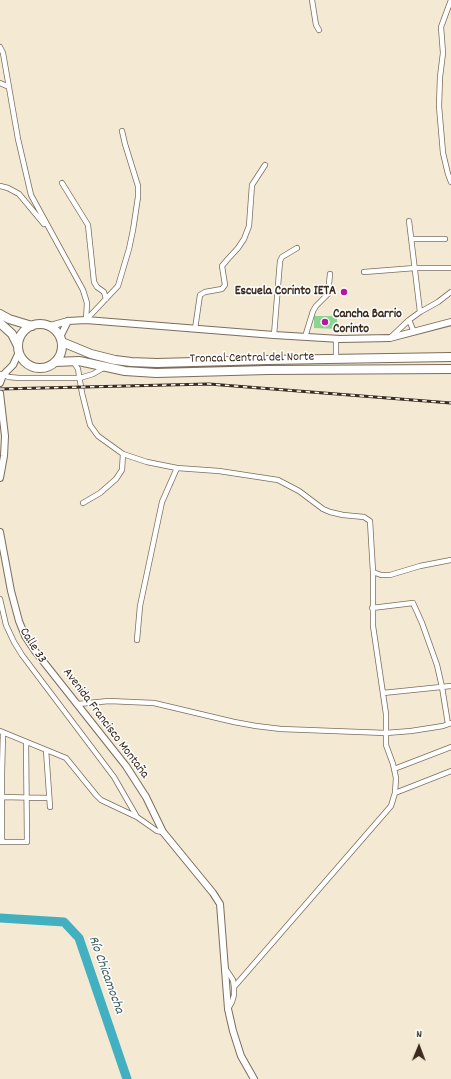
<!DOCTYPE html>
<meta charset="utf-8">
<style>
body{margin:0}
#map{position:relative;width:451px;height:1079px;overflow:hidden;background:#f4e9d3;font-family:Dekko,sans-serif}
canvas{display:block}
.north{position:absolute;left:399px;top:1027px;width:40px;height:40px;-webkit-text-stroke:3px #fff;paint-order:stroke;rotate:1deg;font-size:11px;font-weight:700;line-height:16px;text-align:center;color:#3b2a1e}
.north::after{content:'';display:block;margin:auto;width:14px;height:18px;background:#3b2a1e;clip-path:polygon(50% 0,100% 100%,50% 72%,0 100%)}
</style>
<div id="map">
<canvas width="451" height="1079"></canvas>
<div class="north">N</div>
</div>
<script>
const ctx = document.querySelector('canvas').getContext('2d');
ctx.lineJoin = 'round';
function fill(path, color) {
  ctx.fillStyle = color;
  ctx.fill(path, 'evenodd');
}
function toPath(rows) {
  const path = new Path2D();
  for (const r of rows) {
    if (r.length === 3) {
      path.moveTo(r[0] + r[2], r[1]);
      path.arc(r[0], r[1], r[2], 0, 2 * Math.PI);
      continue;
    }
    path.moveTo(r[0], r[1]);
    for (let i = 2; i < r.length; i += 2) path.lineTo(r[i], r[i + 1]);
  }
  return path;
}
function strokePath(path, color, width, dash) {
  ctx.strokeStyle = color;
  ctx.lineWidth = width;
  ctx.lineCap = dash ? 'butt' : 'round';
  ctx.setLineDash(dash || []);
  ctx.stroke(path);
}
function label(font, color, halo, rows, align = 'center') {
  ctx.font = font + ' Dekko,sans-serif';
  ctx.lineWidth = 3;
  ctx.setLineDash([]);
  ctx.textBaseline = 'middle';
  ctx.strokeStyle = halo;
  ctx.fillStyle = color;
  for (const [text, x, y, turn = 0] of rows) {
    ctx.save();
    ctx.translate(x, y);
    ctx.rotate((+turn || 0) * Math.PI / 180);
    ctx.textAlign = isNaN(turn) ? turn : align;
    if (halo) ctx.strokeText(text, 0, 0);
    ctx.fillText(text, 0, 0);
    ctx.restore();
  }
}
fill(toPath([
 [314,316,337,316,337,329,314,328]
]), '#8bd591');
strokePath(toPath([
 [0,918,64,922,79,938,127,1079]
]), '#43b0c1', 9);
const street = toPath([
 [312,0,316,25,319,30],
 [451,0,441,27,443,53,440,77,439,106,443,153,448,174,451,182],
 [0,47,3,53,18,139,31,195,83,290,87,303,86,320],
 [0,83,9,87],
 [62,183,88,225,94,282,97,287,104,292,106,299],
 [0,186,8,188,19,194,44,224],
 [409,221,420,312],
 [411,239,445,239],
 [364,272,415,268,451,268],
 [86,320,118,286,129,249,133,230,138,197,138,186,125,144,122,131],
 [409,320,414,332],
 [195,329,200,295,205,292,222,289,225,285,222,266,227,260,238,248,244,239,249,226,252,185,265,165],
 [274,335,280,261,282,257,297,248],
 [305,337,313,311,316,306,328,294,330,274],
 [390,338,409,320,420,312,438,302,451,292],
 [336,339,336,359],
 [73,361,78,369,82,393,90,425,98,436,123,454,147,462,177,468,219,471,278,480,299,491,323,509,330,512,343,515,364,517,370,521,373,572,373,626,386,714,386,745,393,764,396,778,395,793,391,806,234,987],
 [0,374,9,377,19,378,80,378,93,374,105,367],
 [83,503,100,493,116,479,122,470,123,454],
 [373,572,381,575,390,575,420,566,451,560],
 [0,599,6,625,14,642,22,655,114,777,137,817],
 [372,608,413,603,422,623,437,665,442,687,448,724],
 [137,640,140,606,162,502,177,468],
 [383,693,451,686],
 [78,704,109,701,154,703,234,722,256,726,281,729,386,733,411,731,443,726,451,723],
 [0,731,66,758,96,795,101,800,137,817,157,831,163,832],
 [46,750,50,807],
 [394,769,451,747],
 [395,793,451,771],
 [0,797,49,798],
 [0,842,27,842,26,742],
 [2,842,2,773,3,733],
 [225,968,233,980,234,987,234,995,232,1002,228,1009]
]);
const secondary = toPath([
 [50,326,68,321,86,320,274,335,340,339,390,338,451,322],
 [60,337,68,321],
 [0,383,3,375,13,365,19,352],
 [0,393,5,436,4,456,0,478],
 [0,532,11,591,19,621,25,636,35,651,126,766,146,797,163,832,213,893,220,904,228,1009,233,1031,241,1056,254,1079]
]);
const highway = toPath([
 [0,314,9,319,32,326],
 [0,323,12,334,18,346],
 [40,346,22],
 [62,342,91,354,115,360,131,362,157,363,267,360,451,357],
 [55,362,79,361,125,371,156,373,268,370,451,369]
]);
strokePath(street, '#7c6d5d', 6);
strokePath(secondary, '#7c6d5d', 8);
strokePath(highway, '#7c6d5d', 10);
strokePath(street, '#fff', 4.5);
strokePath(secondary, '#fff', 6);
strokePath(highway, '#fff', 8);
const rail = toPath([
 [0,389,209,384,451,403]
]);
strokePath(rail, '#3b2a1e', 3);
strokePath(rail, '#fff', 1.5, [4.5]);
for (const [x, y, r, color] of [
 [344,292,4,"#b5179e"],
 [325,322,4,"#b5179e"]
]) {
  const dot = new Path2D();
  dot.arc(x, y, r, 0, 2 * Math.PI);
  ctx.fillStyle = color;
  ctx.fill(dot);
  strokePath(dot, '#fff', 1.5);
}
label('bold 13px', '#3b2a1e', '#fff', [
 ["Escuela Corinto IETA",336,292],
 ["Cancha Barrio",333,315,"left"],
 ["Corinto",333,330,"left"]
], 'right');
label('13px', '#3b2a1e', '#fff', [
 ["Troncal Central del Norte",252,359,-1],
 ["Calle 33",32,646,58],
 ["Avenida Francisco Montaña",105,724,53]
]);
label('italic 14px', '#3e605f', '#fff', [
 ["Río Chicamocha",105,975,70]
]);
</script>
